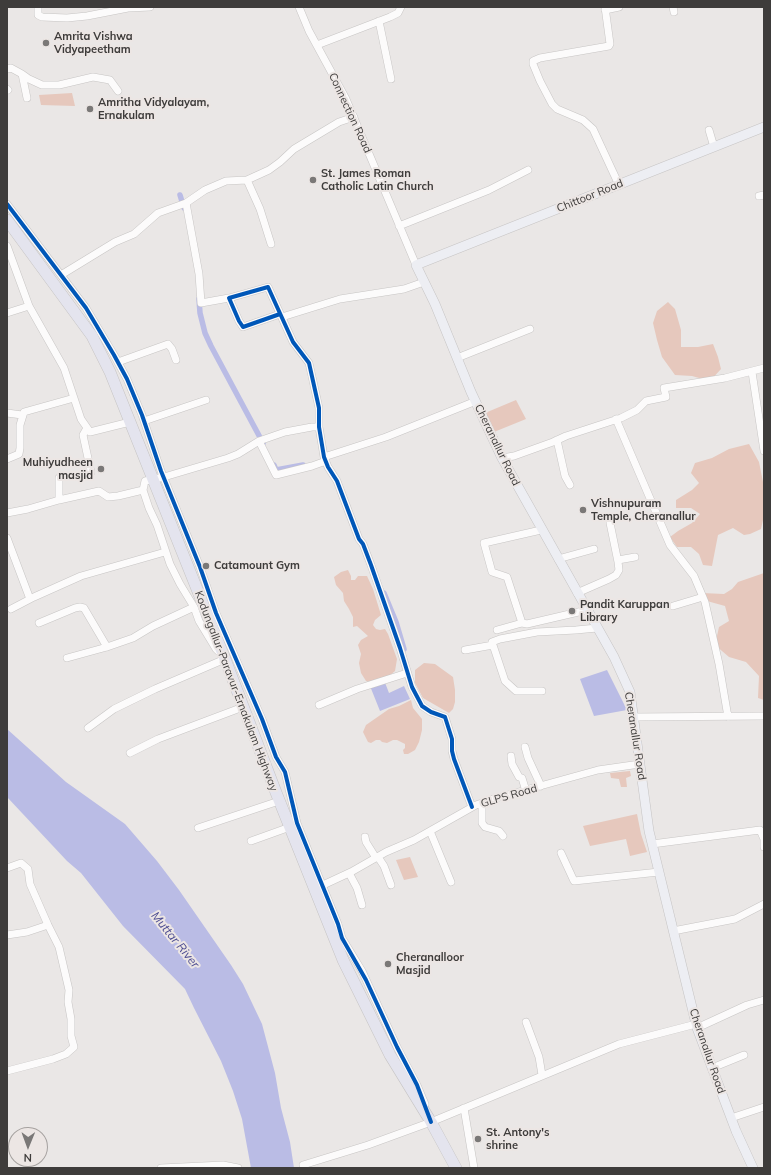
<!DOCTYPE html>
<style>
body{margin:0}
#map{position:relative;width:771px;height:1175px;overflow:hidden;background:#eae7e6;font-family:Mulish,sans-serif}
canvas{display:block}
.frame{position:absolute;inset:0;border:8px solid #3e3c3b;pointer-events:none}
.north{position:absolute;left:8px;top:1127px;width:40px;height:40px;box-sizing:border-box;background:#ece6e4;border:1px solid #a6a2a0;border-radius:50%;rotate:181deg;font-size:11px;font-weight:700;line-height:16px;text-align:center;color:#3e3c3b}
.north::after{content:'';display:block;margin:auto;width:14px;height:18px;background:#7a7877;clip-path:polygon(50% 0,100% 100%,50% 72%,0 100%)}
</style>
<div id="map">
<canvas width="771" height="1175"></canvas>
<div class="frame"></div>
<div class="north">N</div>
</div>
<script>
const ctx = document.querySelector('canvas').getContext('2d');
ctx.lineJoin = 'round';
function fill(path, color) {
  ctx.fillStyle = color;
  ctx.fill(path, 'evenodd');
}
function toPath(rows) {
  const path = new Path2D();
  for (const r of rows) {
    path.moveTo(r[0], r[1]);
    for (let i = 2; i < r.length; i += 2) path.lineTo(r[i], r[i + 1]);
  }
  return path;
}
function strokePath(path, color, width, dash) {
  ctx.strokeStyle = color;
  ctx.lineWidth = width;
  ctx.lineCap = dash ? 'butt' : 'round';
  ctx.setLineDash(dash || []);
  ctx.stroke(path);
}
function label(font, color, halo, rows, align = 'center') {
  ctx.font = font + ' Mulish,sans-serif';
  ctx.lineWidth = 4;
  ctx.setLineDash([]);
  ctx.textBaseline = 'middle';
  ctx.strokeStyle = halo;
  ctx.fillStyle = color;
  for (const [text, x, y, turn = 0] of rows) {
    ctx.save();
    ctx.translate(x, y);
    ctx.rotate((+turn || 0) * Math.PI / 180);
    ctx.textAlign = isNaN(turn) ? turn : align;
    if (halo) ctx.strokeText(text, 0, 0);
    ctx.fillText(text, 0, 0);
    ctx.restore();
  }
}
fill(toPath([
 [72,93,75,106,41,105,39,95],
 [668,302,675,309,681,330,681,347,698,347,713,344,718,357,721,369,710,381,692,376,675,375,662,357,657,340,653,323,657,311],
 [516,400,526,419,494,432,485,413],
 [749,444,759,462,763,482,763,520,761,529,750,534,744,535,733,528,718,535,712,566,703,565,699,554,691,547,677,547,670,537,678,531,692,523,700,514,691,508,676,508,676,500,692,490,699,483,691,473,695,463,712,458,729,449],
 [348,570,351,576,351,580,355,580,358,576,367,576,373,589,381,615,375,620,373,625,376,629,380,630,385,629,388,634,397,659,395,671,388,677,369,682,366,681,361,673,359,663,361,654,358,645,361,640,368,636,357,626,353,627,353,617,349,609,344,601,343,593,336,585,334,577,341,572],
 [764,573,764,700,758,698,759,676,746,662,729,657,715,645,719,627,729,621,725,606,707,601,702,593,724,594,732,589,738,582],
 [424,663,435,664,453,677,455,690,455,702,453,709,449,713,423,698,415,683,415,670],
 [411,700,413,708,422,719,422,730,419,742,415,750,408,754,404,754,403,750,405,748,405,744,397,740,393,740,387,743,382,742,380,740,376,740,371,743,368,742,363,732,366,725,389,709,399,706],
 [630,771,631,776,626,778,627,787,621,787,619,779,611,778,610,773],
 [637,814,641,834,647,852,630,856,626,839,590,846,583,826],
 [410,857,418,877,404,880,396,860]
]), '#e6c8bd');
fill(toPath([
 [607,670,627,710,594,716,580,679],
 [384,680,389,693,404,686,410,699,380,711,370,686],
 [7,729,66,782,125,824,157,861,179,890,231,965,243,984,262,1024,275,1073,281,1108,290,1142,294,1168,251,1168,242,1119,233,1091,221,1061,194,1008,185,989,123,926,81,873,67,861,7,797]
]), '#babce5');
strokePath(toPath([
 [180,195,184,208],
 [199,299,200,313,205,333,211,346,263,443],
 [274,465,276,470,303,465],
 [384,593,396,622,404,649]
]), '#babce5', 5.5);
const minor = toPath([
 [38,7,38,15,42,17,67,18,87,16,128,8,150,7],
 [299,7,309,31,346,99,416,265],
 [605,7,610,44,609,46,540,58,533,61,533,64,540,81,552,104,557,109,583,120,593,129,619,185],
 [673,7,674,12],
 [605,10,619,7],
 [379,21,391,79],
 [317,45,390,17,398,13,401,7],
 [7,69,11,68,22,74,27,98],
 [22,74,29,79,42,85,59,85,93,77,110,80,118,91],
 [7,89,8,90],
 [709,130,714,147],
 [247,180,260,209,271,244],
 [759,196,764,195],
 [186,203,199,274,201,303,229,298],
 [7,204,86,308,114,355,127,379,142,415,161,471,200,567,216,613,262,719,276,757,285,772,297,823,338,924,342,938,362,971,397,1047,417,1085,425,1104],
 [399,226,489,190,528,170],
 [7,246,29,306,64,368,81,419,90,432,130,422],
 [61,275,115,242,134,234,158,213,186,203,205,190,226,181,247,180,269,170,280,162,294,149,339,122,354,117],
 [7,313,29,306],
 [280,314,243,327,239,321,229,298,268,287,293,342,309,363,319,408,319,427,324,457,328,467,337,481,359,539,363,544,371,565,400,648,412,687,422,706,431,712,445,717,452,739,452,751,454,759,472,807],
 [282,317,340,299,404,289,424,282],
 [457,358,530,329],
 [118,362,168,344,172,349,176,360],
 [752,372,764,451],
 [7,413,22,415],
 [616,419,670,545,694,576,705,602,719,664,728,717],
 [144,421,206,400],
 [87,428,83,435,91,472],
 [557,440,565,476,570,485],
 [259,441,276,475,312,466,326,461],
 [324,457,386,437,476,401],
 [502,458,514,456,553,442,566,436,621,418,637,410,646,401,666,397,664,388,725,378,764,368],
 [7,459,19,454,20,448,20,425,24,412,74,398],
 [59,478,59,500],
 [7,513,28,509,59,500,99,491,108,497,118,496,143,490],
 [541,530,484,543,492,572,507,577,522,623,527,624,587,610],
 [7,538,30,599],
 [558,559,594,549],
 [618,560,635,557],
 [577,593,609,579,616,575,619,570,618,562,610,523],
 [673,606,703,597],
 [11,609,34,597,81,576,165,552],
 [39,623,75,608,80,607,84,608,107,647],
 [497,630,522,623],
 [465,650,493,645],
 [218,651,216,649,199,621,194,607,180,584,170,564,157,525,149,508,143,490,145,481,164,477,228,458,238,454,259,441,285,432,312,427,319,427],
 [67,658,107,647,133,638,153,626,194,607],
 [542,691,516,691,505,681,492,642,500,639,537,632,576,630,597,628],
 [319,705,357,689,407,673],
 [634,717,764,716],
 [88,728,114,709,155,689,225,659],
 [525,747,528,758,541,786],
 [130,753,158,739,243,707],
 [511,756,512,764,519,777,522,778,526,791],
 [482,803,482,823,485,827,499,831,503,836],
 [198,828,279,801],
 [430,831,451,882],
 [365,837,366,842,376,858],
 [251,841,290,827],
 [652,844,760,830,764,839,764,847],
 [561,853,574,881,659,872],
 [378,857,384,866,391,885],
 [7,868,21,863,28,869,30,884,48,925,59,947,69,990,68,1002,71,1019,71,1036,74,1047,66,1054,53,1059,7,1071],
 [349,873,357,888,362,905],
 [323,885,351,872,386,852,414,840,476,805,493,799,598,770,640,764],
 [673,931,735,919,764,904],
 [7,935,27,932,48,925],
 [526,1022,539,1057,542,1075],
 [697,1028,747,1005,764,1000],
 [712,1068,744,1055],
 [464,1108,474,1168],
 [731,1118,764,1107],
 [303,1165,368,1145,431,1122,619,1044,696,1024],
 [161,1168,223,1165,238,1168]
]);
const major = toPath([
 [753,1168,736,1131,697,1028,649,831,630,692,614,657,502,458,471,392,435,304,416,265,764,127]
]);
const highway = toPath([
 [7,220,92,336,110,372,225,659,277,795,343,960,390,1055,431,1122,456,1168]
]);
strokePath(minor, '#c7c5c4', 8);
strokePath(major, '#c6c4c4', 10);
strokePath(highway, '#c6c4c4', 12);
strokePath(minor, '#fcfbfb', 7);
strokePath(major, '#edeef3', 9);
strokePath(highway, '#e4e4ee', 11);
strokePath(toPath([
 [7,204,86,308,114,355,127,379,142,415,161,471,200,567,216,613,262,719,276,757,285,772,297,823,338,924,342,938,366,980,397,1047,417,1085,431,1122],
 [280,314,243,327,239,321,229,298,268,287,293,342,309,363,319,408,319,427,324,457,328,467,337,481,359,539,363,544,371,565,400,648,412,687,422,706,431,712,445,717,452,739,452,751,454,759,472,807]
]), '#0057b8', 4);
for (const [x, y, r, color] of [
 [46,43,4,"#7a7877"],
 [90,109,4,"#7a7877"],
 [313,180,4,"#7a7877"],
 [101,469,4,"#7a7877"],
 [583,510,4,"#7a7877"],
 [206,566,4,"#7a7877"],
 [572,611,4,"#7a7877"],
 [388,964,4,"#7a7877"],
 [478,1139,4,"#7a7877"]
]) {
  const dot = new Path2D();
  dot.arc(x, y, r, 0, 2 * Math.PI);
  ctx.fillStyle = color;
  ctx.fill(dot);
  strokePath(dot, '#ece6e4', 1.5);
}
label('bold 11px', '#3e3c3b', '#ece6e4', [
 ["Amrita Vishwa",54,37],
 ["Vidyapeetham",54,50],
 ["Amritha Vidyalayam,",98,103],
 ["Ernakulam",98,116],
 ["St. James Roman",321,174],
 ["Catholic Latin Church",321,187],
 ["Muhiyudheen",93,463,"right"],
 ["masjid",93,476,"right"],
 ["Vishnupuram",591,504],
 ["Temple, Cheranallur",591,517],
 ["Catamount Gym",214,566],
 ["Pandit Karuppan",580,605],
 ["Library",580,618],
 ["Cheranalloor",396,958],
 ["Masjid",396,971],
 ["St. Antony's",486,1133],
 ["shrine",486,1146]
], 'left');
label('11px', '#3e3c3b', '#ece6e4', [
 ["Connection Road",350,113,65],
 ["Chittoor Road",590,196,-22],
 ["Cheranallur Road",497,445,64],
 ["Kodungallur-Paravur-Ernakulam Highway",236,691,69],
 ["Cheranallur Road",635,736,81],
 ["GLPS Road",509,796,-16],
 ["Cheranallur Road",707,1051,71]
]);
label('italic 12px', '#4b4b91', '#ece6e4', [
 ["Muttar River",175,940,51]
]);
</script>
